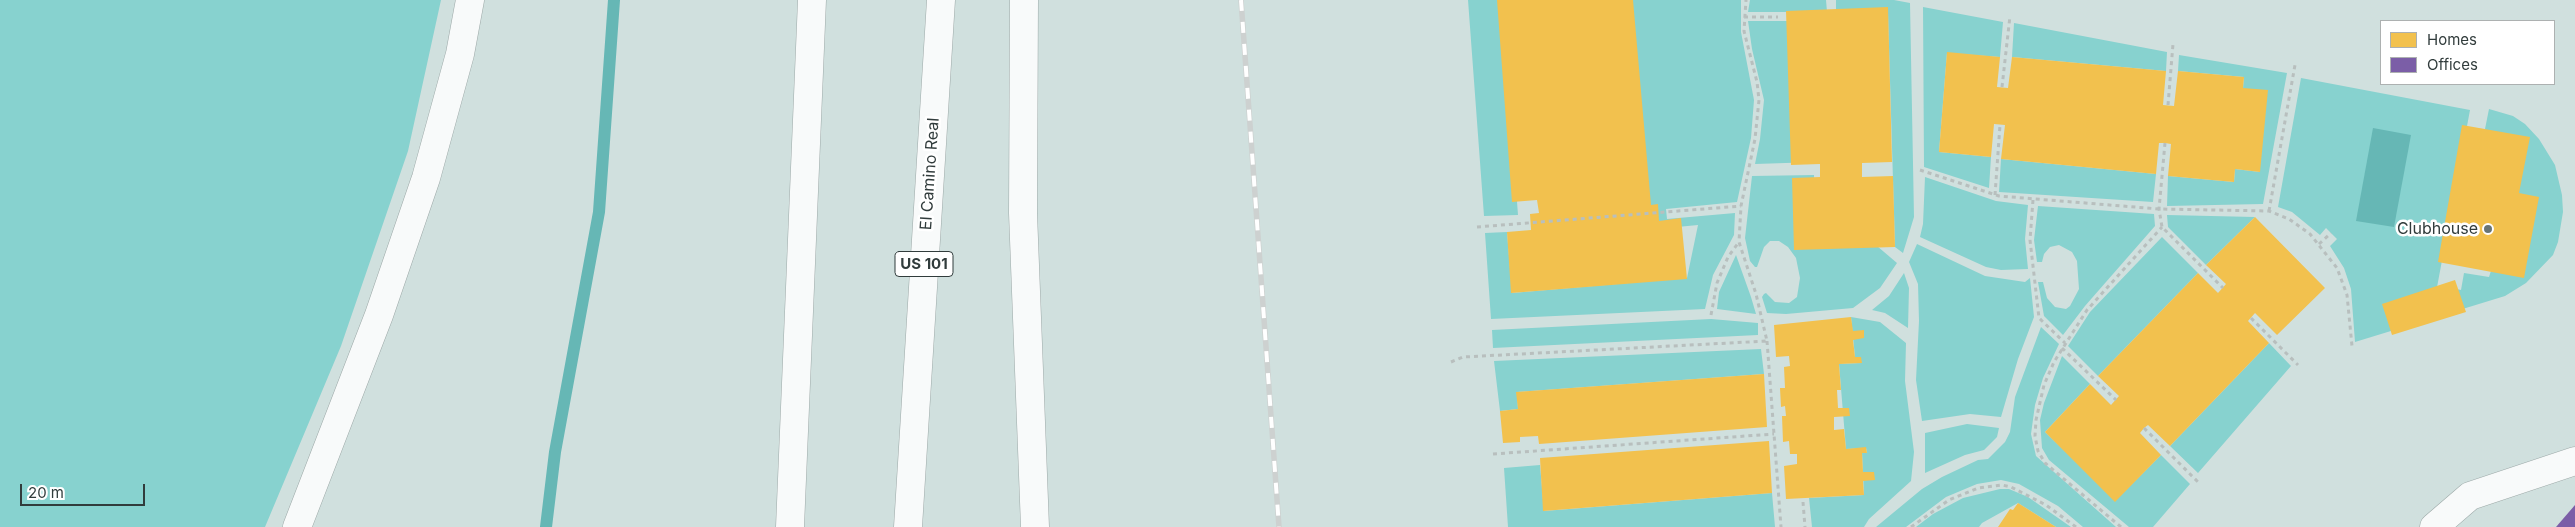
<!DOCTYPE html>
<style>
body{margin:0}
#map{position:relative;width:2575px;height:527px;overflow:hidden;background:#d0e0de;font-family:Inter,sans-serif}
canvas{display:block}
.legend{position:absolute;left:2380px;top:20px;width:175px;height:65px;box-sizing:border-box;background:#fff;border:1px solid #adb1b1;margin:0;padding:6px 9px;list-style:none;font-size:15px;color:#313c3c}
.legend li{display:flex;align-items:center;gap:10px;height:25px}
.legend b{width:25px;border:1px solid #adb1b1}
.scale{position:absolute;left:20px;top:484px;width:125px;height:22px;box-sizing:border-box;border:2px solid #313c3c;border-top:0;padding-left:6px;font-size:15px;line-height:18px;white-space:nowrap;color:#313c3c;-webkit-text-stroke:4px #fff;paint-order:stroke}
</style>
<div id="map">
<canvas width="2575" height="527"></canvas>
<ul class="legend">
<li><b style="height:14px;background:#f2c14e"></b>Homes</li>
<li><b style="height:14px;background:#7b5ea7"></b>Offices</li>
</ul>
<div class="scale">20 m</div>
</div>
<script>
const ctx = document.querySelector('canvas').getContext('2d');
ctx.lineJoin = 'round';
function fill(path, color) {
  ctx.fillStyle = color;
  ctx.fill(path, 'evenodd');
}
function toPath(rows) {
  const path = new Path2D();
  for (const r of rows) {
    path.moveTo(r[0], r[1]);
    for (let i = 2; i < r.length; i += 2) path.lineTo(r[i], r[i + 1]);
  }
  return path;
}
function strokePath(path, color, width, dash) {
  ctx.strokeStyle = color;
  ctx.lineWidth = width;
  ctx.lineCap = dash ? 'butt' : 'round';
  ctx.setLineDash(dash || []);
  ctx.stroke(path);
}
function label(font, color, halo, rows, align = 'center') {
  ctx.font = font + ' Inter,sans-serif';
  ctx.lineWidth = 5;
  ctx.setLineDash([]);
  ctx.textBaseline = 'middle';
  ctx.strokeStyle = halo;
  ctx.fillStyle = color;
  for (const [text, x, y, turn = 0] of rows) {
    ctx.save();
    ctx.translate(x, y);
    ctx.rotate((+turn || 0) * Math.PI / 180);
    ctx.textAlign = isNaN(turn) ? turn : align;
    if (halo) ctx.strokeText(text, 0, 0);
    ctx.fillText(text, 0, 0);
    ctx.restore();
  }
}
fill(toPath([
 [0,0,441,0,408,151,341,346,265,527,0,527],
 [1468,0,1502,0,1518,215,1484,216],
 [1628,0,1741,0,1741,32,1754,100,1751,138,1737,202,1666,209,1667,219,1735,213,1734,235,1713,275,1705,309,1491,319,1485,233,1507,232,1512,293,1687,278,1698,225,1646,230],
 [1750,0,1826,0,1827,12,1748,12],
 [1836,0,1894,0,1910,3,1914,217,1903,253,1895,247,1888,14,1836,16],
 [1923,7,2003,22,2000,57,1947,53,1939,152,1991,157,1989,188,1924,167],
 [1748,21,1811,21,1816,162,1755,164,1760,139,1764,100,1752,49],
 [2014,23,2167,52,2166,71,2012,57],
 [2179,55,2287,73,2263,204,2167,206,2168,176,2234,182,2235,169,2260,172,2243,88,2244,77,2178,71],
 [2301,78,2470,110,2435,298,2444,286,2461,290,2464,273,2489,277,2515,197,2484,134,2489,109,2513,116,2525,124,2539,139,2555,165,2562,195,2563,212,2558,242,2553,255,2526,283,2505,296,2355,342,2351,289,2344,268,2330,246,2337,239,2326,228,2320,235,2292,212,2278,207],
 [2001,159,2156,174,2153,202,1999,192],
 [1814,175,1816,248,1877,246,1897,263,1880,288,1853,308,1786,314,1767,313,1762,297,1764,294,1766,293,1775,302,1789,303,1797,297,1800,278,1796,258,1788,247,1779,241,1770,241,1764,247,1757,267,1755,267,1750,261,1745,238,1752,176],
 [1925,177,1996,201,2028,205,2025,239,2028,269,2001,270,1986,267,1920,237,1923,224],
 [2038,206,2154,214,2155,226,2085,306,2063,335,2044,316,2038,282,2043,282,2047,298,2055,307,2066,309,2070,306,2079,289,2077,261,2072,252,2059,245,2050,247,2044,254,2042,262,2037,262,2034,240],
 [2167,215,2255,217,2206,265,2168,227],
 [2162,237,2198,273,2098,376,2068,346,2090,312],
 [1917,244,1985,276,2025,282,2030,278,2034,317,2018,359,2001,417,1970,414,1922,421,1916,380,1919,321,1918,284,1909,262],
 [1736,255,1751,297,1756,314,1717,309,1719,292],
 [1904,273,1909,288,1908,328,1885,313,1872,310,1889,296],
 [1851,317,1880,322,1906,343,1905,381,1914,452,1911,481,1869,519,1864,527,1812,527,1809,498,1864,495,1862,453,1867,453,1866,448,1846,449,1839,364,1861,363,1861,357,1855,357],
 [1711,319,1758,323,1758,335,1493,348,1492,330],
 [2041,327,2059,344,2043,378,2035,405,2031,434,2036,456,2116,527,2083,527,2058,506,2019,484,2001,480,1977,484,1946,497,1906,527,1876,527,1922,489,1942,477,1978,460,1988,459,2005,442,2010,432,2015,397],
 [2269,343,2291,366,2198,473,2170,446],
 [1761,349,1764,374,1517,392,1518,409,1500,411,1494,361],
 [2062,356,2090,384,2045,432,2116,500,2161,455,2190,484,2153,527,2129,527,2049,460,2042,448,2040,420,2044,403],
 [1967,424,1999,428,1997,437,1984,450,1965,455,1925,473,1925,433],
 [1540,465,1544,511,1772,493,1775,527,1508,527,1504,468],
 [2000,489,2009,489,2028,497,2071,527,2056,527,2018,503,1982,523,1979,527,1916,527,1933,514,1963,498]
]), '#87d2cf');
fill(toPath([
 [2373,128,2411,135,2394,227,2356,221]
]), '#66b7b5');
fill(toPath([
 [1497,0,1633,0,1651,205,1658,204,1659,221,1681,218,1687,279,1511,293,1507,232,1531,230,1530,214,1539,213,1537,200,1512,202],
 [1888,7,1892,162,1862,163,1862,177,1893,176,1895,247,1794,250,1792,178,1820,177,1820,164,1791,165,1786,11],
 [1947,52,2000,57,1997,87,2008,88,2012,57,2166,71,2163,105,2174,106,2178,71,2244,77,2243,88,2268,90,2260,172,2235,169,2234,182,2168,176,2171,144,2165,143,2159,143,2156,174,2001,159,2005,125,1994,124,1991,157,1939,152],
 [2462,125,2530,137,2519,193,2539,197,2524,278,2438,262],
 [2255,217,2325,288,2277,335,2255,313,2248,321,2269,343,2170,446,2148,425,2144,428,2140,433,2161,455,2115,502,2045,432,2090,384,2111,405,2119,396,2098,376,2198,273,2218,293,2226,284,2206,265],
 [2455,280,2466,312,2392,335,2382,304],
 [1851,317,1853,331,1864,330,1864,338,1853,340,1855,357,1861,357,1862,363,1839,364,1841,390,1837,390,1838,408,1849,408,1850,416,1834,417,1834,430,1844,429,1846,449,1866,447,1867,453,1862,453,1863,472,1874,472,1875,480,1863,481,1864,495,1786,499,1784,466,1797,464,1797,454,1790,454,1789,441,1783,442,1782,416,1786,416,1785,406,1781,407,1780,388,1785,388,1784,367,1790,366,1789,356,1776,357,1774,325],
 [1764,374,1767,427,1539,444,1538,436,1520,437,1520,442,1503,443,1500,411,1518,409,1516,392],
 [1769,441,1772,493,1543,511,1540,458],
 [2018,503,2056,527,1998,527,2010,509,2013,510]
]), '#f2c14e');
fill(toPath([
 [2575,505,2575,527,2556,527]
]), '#7b5ea7');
strokePath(toPath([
 [546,527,555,452,599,212,614,0]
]), '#66b7b5', 12);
const minor = toPath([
 [2434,527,2470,496,2575,461]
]);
const highway = toPath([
 [1024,0,1023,213,1035,527],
 [297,527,379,315,426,178,460,54,470,0],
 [790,527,812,0],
 [908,527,941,0]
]);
strokePath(minor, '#9ca8a7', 29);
strokePath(highway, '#9ca8a7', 29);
strokePath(toPath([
 [1744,17,1778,17],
 [2002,87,2010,16],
 [2168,105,2173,44],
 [2165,143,2159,209,2162,227,2223,288],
 [1920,170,1999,196,2159,209,2269,211,2289,219,2310,234,2337,268,2347,295,2352,346],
 [1995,195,2000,125],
 [2033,200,2030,240,2039,318,2065,343],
 [2269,211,2295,65],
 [1477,227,1741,206],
 [2319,244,2331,233],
 [1711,315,1717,283,1728,257,1739,242],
 [2251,318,2298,365],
 [1767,341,1781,527],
 [2062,348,2116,400],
 [1451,362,1463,357,1767,341,1756,294,1739,242,1741,206,1755,139,1759,100,1757,82,1744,31,1746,0],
 [2144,428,2199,483],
 [1493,454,1774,434],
 [1803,502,1805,527],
 [1911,527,1949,500,1978,488,2002,485,2011,487,2046,505,2076,527],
 [2121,527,2045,463,2038,451,2035,436,2036,420,2044,385,2054,362,2087,310,2162,227]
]), '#b8bfbe', 3, [4, 4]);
strokePath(minor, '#f8fafa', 28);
strokePath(highway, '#f8fafa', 28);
const rail = toPath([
 [1241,0,1279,527]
]);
strokePath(rail, '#cdd1d0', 5.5);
strokePath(rail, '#fff', 4, [11]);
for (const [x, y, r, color] of [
 [2488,229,5,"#697575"]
]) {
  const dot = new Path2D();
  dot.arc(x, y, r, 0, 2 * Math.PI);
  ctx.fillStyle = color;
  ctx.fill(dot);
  strokePath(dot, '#fff', 2);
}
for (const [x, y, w] of [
 [924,264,58]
]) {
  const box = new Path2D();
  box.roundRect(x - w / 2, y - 12.5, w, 25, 4);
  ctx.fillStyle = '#fff';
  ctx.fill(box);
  strokePath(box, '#313c3c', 1);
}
label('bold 15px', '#313c3c', null, [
 ["US 101",924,264]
]);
label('16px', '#313c3c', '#fff', [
 ["El Camino Real",930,174,-86]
]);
label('16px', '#313c3c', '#fff', [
 ["Clubhouse",2478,229]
], 'right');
</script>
